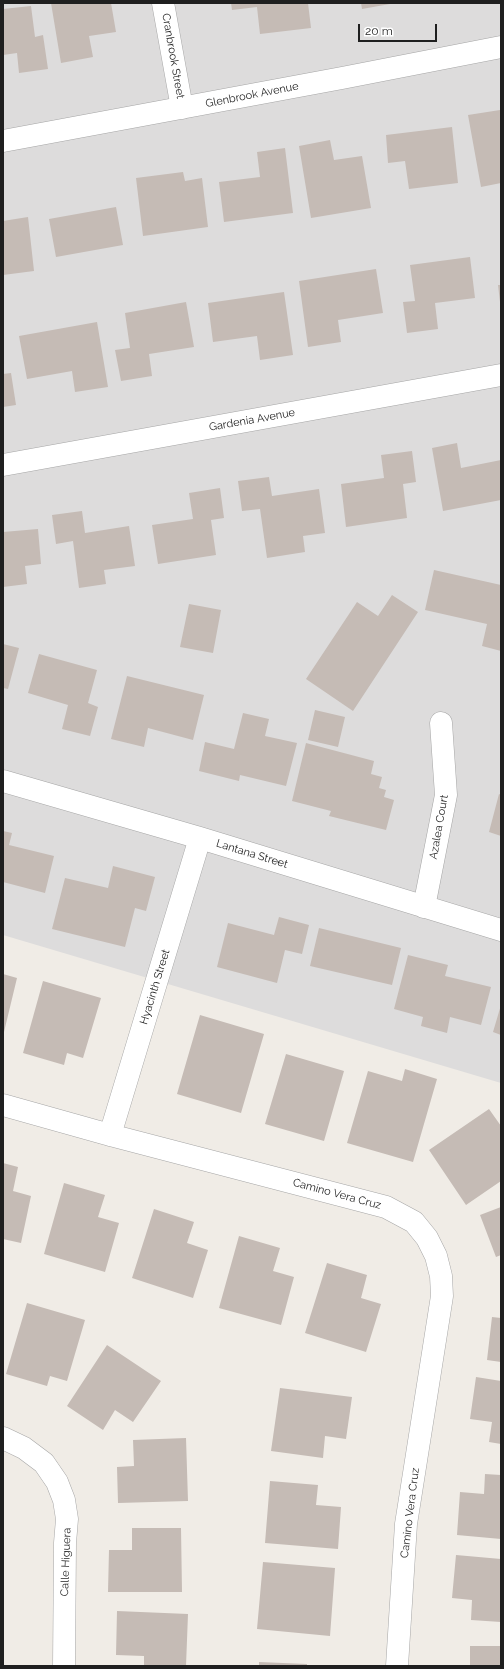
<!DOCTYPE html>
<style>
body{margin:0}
#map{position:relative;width:504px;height:1669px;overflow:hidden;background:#f0ece6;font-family:Raleway,sans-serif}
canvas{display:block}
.frame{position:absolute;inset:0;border:4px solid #1f1f1f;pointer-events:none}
.scale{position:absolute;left:358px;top:24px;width:79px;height:18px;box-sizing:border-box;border:2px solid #1f1f1f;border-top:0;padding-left:5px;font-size:12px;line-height:14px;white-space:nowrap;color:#1f1f1f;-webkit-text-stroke:3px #fff;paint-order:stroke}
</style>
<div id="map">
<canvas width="504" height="1669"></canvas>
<div class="frame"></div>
<div class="scale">20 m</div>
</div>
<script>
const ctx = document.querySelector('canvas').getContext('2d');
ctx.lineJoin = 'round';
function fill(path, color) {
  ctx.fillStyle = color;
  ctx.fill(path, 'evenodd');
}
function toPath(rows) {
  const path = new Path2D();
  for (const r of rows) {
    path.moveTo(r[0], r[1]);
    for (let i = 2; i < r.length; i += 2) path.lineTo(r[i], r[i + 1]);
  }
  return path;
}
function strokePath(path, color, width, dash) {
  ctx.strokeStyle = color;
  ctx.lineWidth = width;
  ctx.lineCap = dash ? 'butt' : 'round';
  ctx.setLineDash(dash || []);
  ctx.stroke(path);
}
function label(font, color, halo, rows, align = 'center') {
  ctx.font = font + ' Raleway,sans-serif';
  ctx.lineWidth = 3.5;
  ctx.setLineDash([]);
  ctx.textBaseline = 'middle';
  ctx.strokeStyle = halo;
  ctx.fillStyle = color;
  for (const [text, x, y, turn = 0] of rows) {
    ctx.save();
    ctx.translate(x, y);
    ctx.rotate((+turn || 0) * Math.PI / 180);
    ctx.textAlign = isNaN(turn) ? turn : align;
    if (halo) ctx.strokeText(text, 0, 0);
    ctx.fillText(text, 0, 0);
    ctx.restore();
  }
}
fill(toPath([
 [3,3,501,3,501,1083,3,935]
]), '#dddcdc');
fill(toPath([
 [51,3,111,3,116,32,89,36,93,57,61,63],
 [231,3,308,3,311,28,260,34,257,7,232,10],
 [361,3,390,3,390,4,362,9],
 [31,6,35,37,43,35,48,69,19,73,17,53,3,55,3,9],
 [500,110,501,183,481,187,468,115],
 [452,127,458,183,409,189,405,161,388,163,386,135],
 [330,140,334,160,362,156,371,208,311,218,299,146],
 [285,148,293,213,224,222,219,182,260,177,257,152],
 [183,172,185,181,202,178,208,227,143,236,136,178],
 [116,207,123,245,56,257,49,219],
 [28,217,34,271,3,275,3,221],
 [470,257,475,298,435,303,438,329,407,333,403,302,415,301,410,265],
 [376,269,383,313,338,320,341,342,308,347,299,281],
 [498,285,501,285,501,302,500,302],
 [284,292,293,355,260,360,257,336,213,342,208,303],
 [186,302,194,347,149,354,152,376,121,381,115,350,130,348,125,313],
 [97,322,108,387,75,392,72,371,27,379,19,336],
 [11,373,16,405,3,407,3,374],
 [457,443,461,468,501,460,501,500,443,511,432,448],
 [412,451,416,482,403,484,407,518,346,527,341,484,384,478,381,455],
 [269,477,272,496,319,489,325,533,303,536,305,552,267,558,260,509,242,511,238,481],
 [220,488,224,518,211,520,216,555,158,564,152,525,193,519,189,493],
 [82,511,85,533,129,526,135,566,104,570,106,584,79,588,73,541,56,544,52,515],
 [38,529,41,564,25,566,27,584,3,587,3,532],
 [434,570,501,585,501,651,482,646,487,624,425,610],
 [392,595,418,612,353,711,306,679,357,602,378,616],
 [189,604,221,610,213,653,180,647],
 [3,644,19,648,8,689,3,688],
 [39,654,97,670,88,703,98,707,90,736,62,729,68,705,28,693],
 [127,676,204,695,193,740,148,728,144,747,111,739],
 [315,710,345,717,338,747,308,740],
 [243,713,269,719,265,736,297,743,286,786,240,775,239,781,199,771,205,742,234,749],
 [306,743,374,761,371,774,382,777,379,788,386,790,384,797,394,800,386,830,329,816,331,811,292,801],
 [499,794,501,795,501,836,489,832],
 [3,831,12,833,9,845,54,856,45,893,3,882],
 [113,866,155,877,146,911,135,908,125,947,52,929,65,878,108,888],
 [279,917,309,925,302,954,285,950,277,983,217,967,228,923,274,935],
 [319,928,401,948,392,985,310,966],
 [408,955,448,965,445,976,491,987,481,1025,450,1017,447,1033,421,1026,423,1017,394,1009],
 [3,974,17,978,4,1032,3,1032],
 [43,981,101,998,83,1058,67,1053,64,1065,23,1053],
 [501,1005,501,1035,493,1032],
 [200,1015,264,1034,241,1113,177,1094],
 [286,1054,344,1071,324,1141,265,1124],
 [405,1069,437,1079,413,1162,347,1143,368,1071,402,1081],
 [489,1109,501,1126,501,1181,466,1205,429,1150],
 [3,1163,18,1167,13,1191,31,1196,21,1243,3,1239],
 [64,1183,105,1195,98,1217,119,1223,105,1272,44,1254],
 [501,1207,501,1255,496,1257,480,1215],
 [154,1209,194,1222,187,1243,208,1250,193,1298,132,1278],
 [239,1236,280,1248,273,1271,294,1277,281,1325,219,1308],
 [327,1263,367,1275,361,1298,381,1304,366,1352,305,1333],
 [27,1303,85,1320,67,1381,50,1376,47,1386,6,1374],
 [492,1317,501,1318,501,1362,487,1360],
 [107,1345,161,1381,133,1422,115,1410,103,1430,67,1406],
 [476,1377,501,1381,501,1444,489,1442,492,1422,470,1419],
 [280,1388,352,1397,346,1439,325,1436,323,1458,271,1451],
 [186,1438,188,1501,118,1503,117,1467,134,1466,133,1440],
 [485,1474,501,1475,501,1539,457,1535,460,1492,484,1494],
 [270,1481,318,1485,316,1505,341,1507,338,1549,265,1543],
 [132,1528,181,1528,182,1592,108,1592,109,1550,132,1550],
 [456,1555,501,1559,501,1622,471,1620,472,1600,452,1598],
 [263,1562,335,1568,330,1636,257,1629],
 [117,1611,188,1614,186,1666,144,1666,144,1656,116,1655],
 [470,1646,501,1646,501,1666,470,1666],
 [259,1662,307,1664,307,1666,259,1666]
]), '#c5bbb5');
const minor = toPath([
 [163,3,182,108],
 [3,141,342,78,501,47],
 [3,465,501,375],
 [3,781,200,838,501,930],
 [424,907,446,795,441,723],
 [3,1105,110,1135,386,1207,414,1222,427,1238,436,1256,441,1276,442,1296,406,1524,397,1666],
 [110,1135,200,838],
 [3,1438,24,1448,44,1463,57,1482,64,1500,67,1519,65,1543,64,1666]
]);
strokePath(minor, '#a6a6a6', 23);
strokePath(minor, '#fff', 22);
label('11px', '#1f1f1f', '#fff', [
 ["Cranbrook Street",173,56,80],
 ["Glenbrook Avenue",252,95,-11],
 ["Gardenia Avenue",252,420,-10],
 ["Azalea Court",439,827,-80],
 ["Lantana Street",252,854,17],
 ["Hyacinth Street",155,987,-73],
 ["Camino Vera Cruz",337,1194,15],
 ["Camino Vera Cruz",410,1513,-83],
 ["Calle Higuera",66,1562,-88]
]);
</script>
